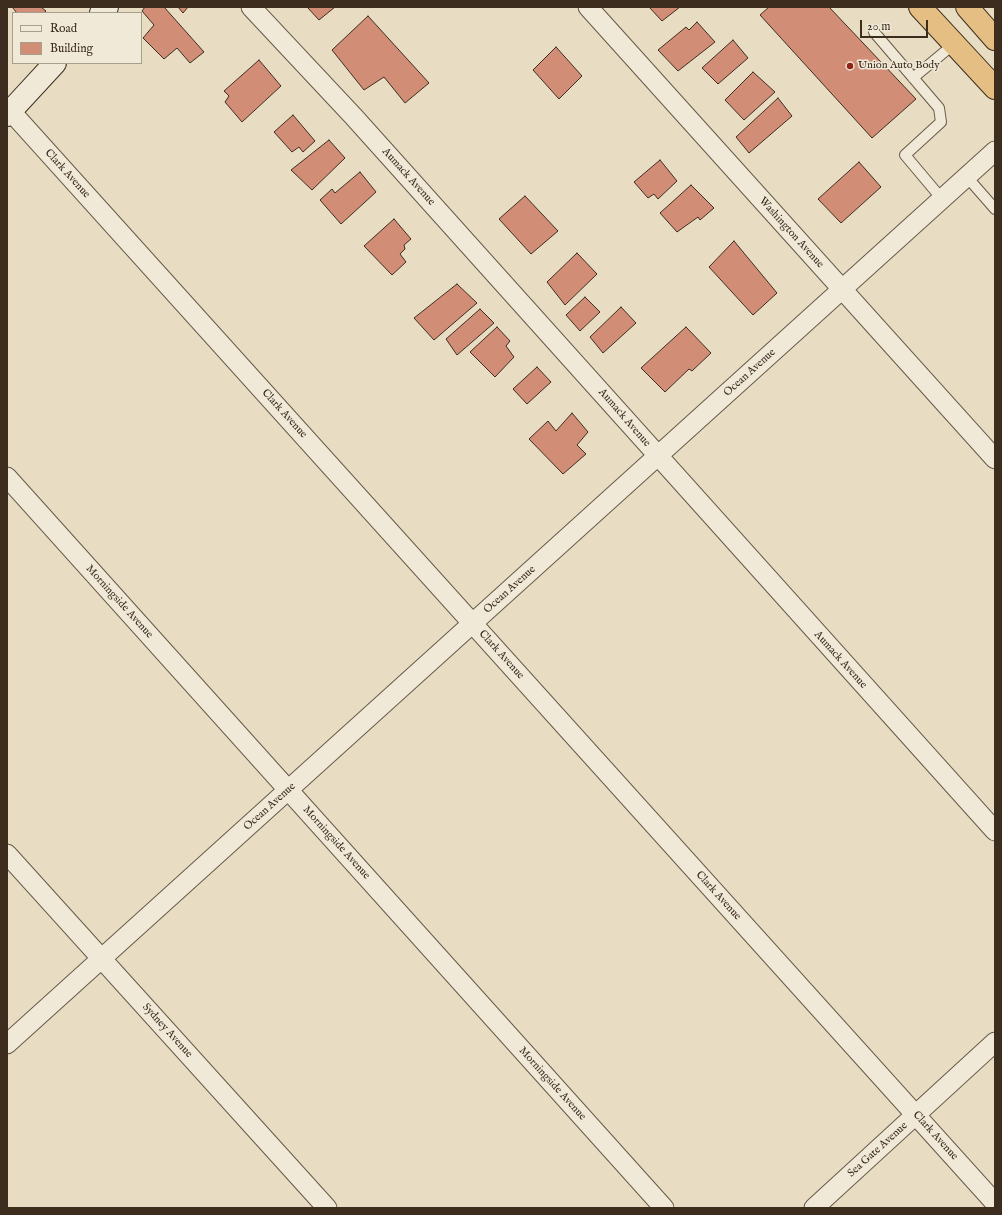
<!DOCTYPE html>
<style>
body{margin:0}
#map{position:relative;width:1002px;height:1215px;overflow:hidden;background:#e8ddc3;font-family:"IM FELL English",serif}
canvas{display:block}
.frame{position:absolute;inset:0;border:8px solid #3d2d1f;pointer-events:none}
.legend{position:absolute;left:12px;top:12px;width:130px;height:52px;box-sizing:border-box;background:#f0e9d8;border:1px solid #a89e8e;margin:0;padding:5px 7px;list-style:none;font-size:12px;color:#3d2d1f}
.legend li{display:flex;align-items:center;gap:8px;height:20px}
.legend b{width:20px;border:1px solid #a89e8e}
.scale{position:absolute;left:860px;top:20px;width:68px;height:18px;box-sizing:border-box;border:2px solid #3d2d1f;border-top:0;padding-left:5px;font-size:12px;line-height:14px;white-space:nowrap;color:#3d2d1f;-webkit-text-stroke:3px #f0e9d8;paint-order:stroke}
</style>
<div id="map">
<canvas width="1002" height="1215"></canvas>
<div class="frame"></div>
<ul class="legend">
<li><b style="height:5px;background:#f0e9d8"></b>Road</li>
<li><b style="height:11px;background:#d28d77"></b>Building</li>
</ul>
<div class="scale">20 m</div>
</div>
<script>
const ctx = document.querySelector('canvas').getContext('2d');
ctx.lineJoin = 'round';
function fill(path, color) {
  ctx.fillStyle = color;
  ctx.fill(path, 'evenodd');
}
function toPath(rows) {
  const path = new Path2D();
  for (const r of rows) {
    path.moveTo(r[0], r[1]);
    for (let i = 2; i < r.length; i += 2) path.lineTo(r[i], r[i + 1]);
  }
  return path;
}
function strokePath(path, color, width, dash) {
  ctx.strokeStyle = color;
  ctx.lineWidth = width;
  ctx.lineCap = dash ? 'butt' : 'round';
  ctx.setLineDash(dash || []);
  ctx.stroke(path);
}
function label(font, color, halo, rows, align = 'center') {
  ctx.font = font + ' "IM FELL English",serif';
  ctx.lineWidth = 3;
  ctx.setLineDash([]);
  ctx.textBaseline = 'middle';
  ctx.strokeStyle = halo;
  ctx.fillStyle = color;
  for (const [text, x, y, turn = 0] of rows) {
    ctx.save();
    ctx.translate(x, y);
    ctx.rotate((+turn || 0) * Math.PI / 180);
    ctx.textAlign = isNaN(turn) ? turn : align;
    if (halo) ctx.strokeText(text, 0, 0);
    ctx.fillText(text, 0, 0);
    ctx.restore();
  }
}
const building = toPath([
 [12,7,41,7,46,11,44,13,17,13,12,7],
 [145,7,164,7,204,52,190,63,177,48,164,59,143,38,154,25,142,11,145,7],
 [178,7,188,7,183,13,178,7],
 [307,7,335,7,319,20,307,7],
 [649,7,680,7,662,21,649,7],
 [769,7,829,7,916,99,872,138,760,15,769,7],
 [368,16,429,83,405,103,384,77,364,90,332,50,368,16],
 [697,22,715,42,678,71,658,50,686,27,689,30,697,22],
 [733,40,748,58,718,84,702,68,733,40],
 [556,47,582,76,559,99,533,70,556,47],
 [259,60,281,86,242,122,225,102,229,96,224,91,259,60],
 [753,72,775,92,744,120,725,100,753,72],
 [778,98,792,116,749,153,736,137,778,98],
 [293,115,315,141,303,152,299,147,292,152,274,132,293,115],
 [329,140,345,158,312,190,291,170,329,140],
 [660,160,677,181,658,199,654,194,648,198,634,182,660,160],
 [859,162,881,187,841,223,818,199,859,162],
 [360,172,376,192,341,224,320,200,332,189,335,193,360,172],
 [691,185,714,208,700,220,698,217,677,232,660,213,691,185],
 [525,196,558,231,531,254,499,219,525,196],
 [394,219,411,239,404,245,405,249,400,254,406,262,392,275,364,246,394,219],
 [734,241,777,293,753,315,709,267,734,241],
 [577,253,597,274,565,305,547,282,577,253],
 [457,284,477,303,434,340,414,318,457,284],
 [585,297,600,312,580,331,566,315,585,297],
 [621,307,636,323,603,353,590,337,621,307],
 [480,309,494,323,457,355,446,339,480,309],
 [497,327,510,341,506,346,514,357,495,377,470,352,497,327],
 [686,327,711,353,692,371,689,369,665,392,641,368,686,327],
 [537,367,551,382,527,404,513,389,537,367],
 [572,413,588,432,577,445,586,454,563,474,529,439,548,421,556,431,572,413]
]);
fill(building, '#d28d77');
strokePath(building, '#3d2d1f', 1);
const lane = toPath([
 [874,32,939,108,941,122,905,155,942,199],
 [913,78,954,44],
 [967,177,995,209]
]);
const street = toPath([
 [251,7,354,117,995,831],
 [588,7,995,459],
 [7,107,995,1203],
 [7,477,664,1208],
 [7,854,327,1208],
 [7,1044,995,151],
 [814,1208,995,1042]
]);
const secondary = toPath([
 [101,13,107,7],
 [7,115,55,63]
]);
const highway = toPath([
 [920,7,995,88],
 [967,7,995,39]
]);
strokePath(lane, '#685948', 12);
strokePath(street, '#685948', 21);
strokePath(secondary, '#3d2d1f', 24);
strokePath(highway, '#3d2d1f', 24);
strokePath(lane, '#f0e9d8', 10);
strokePath(street, '#f0e9d8', 19);
strokePath(secondary, '#f0e9d8', 22);
strokePath(highway, '#e4be82', 22);
for (const [x, y, r, color] of [
 [850,66,4,"#8f2418"]
]) {
  const dot = new Path2D();
  dot.arc(x, y, r, 0, 2 * Math.PI);
  ctx.fillStyle = color;
  ctx.fill(dot);
  strokePath(dot, '#f0e9d8', 1.5);
}
label('11px', '#3d2d1f', '#f0e9d8', [
 ["Union Auto Body",858,66]
], 'left');
label('11px', '#3d2d1f', '#f0e9d8', [
 ["Clark Avenue",67,174,48],
 ["Aumack Avenue",408,177,48],
 ["Washington Avenue",791,233,48],
 ["Ocean Avenue",750,373,-42],
 ["Clark Avenue",284,414,48],
 ["Aumack Avenue",624,418,49],
 ["Ocean Avenue",510,590,-42],
 ["Morningside Avenue",119,602,48],
 ["Clark Avenue",501,655,48],
 ["Aumack Avenue",840,660,48],
 ["Ocean Avenue",270,807,-42],
 ["Morningside Avenue",336,843,48],
 ["Clark Avenue",718,896,48],
 ["Sydney Avenue",167,1031,48],
 ["Morningside Avenue",552,1084,48],
 ["Clark Avenue",935,1136,48],
 ["Sea Gate Avenue",878,1150,-42]
]);
</script>
